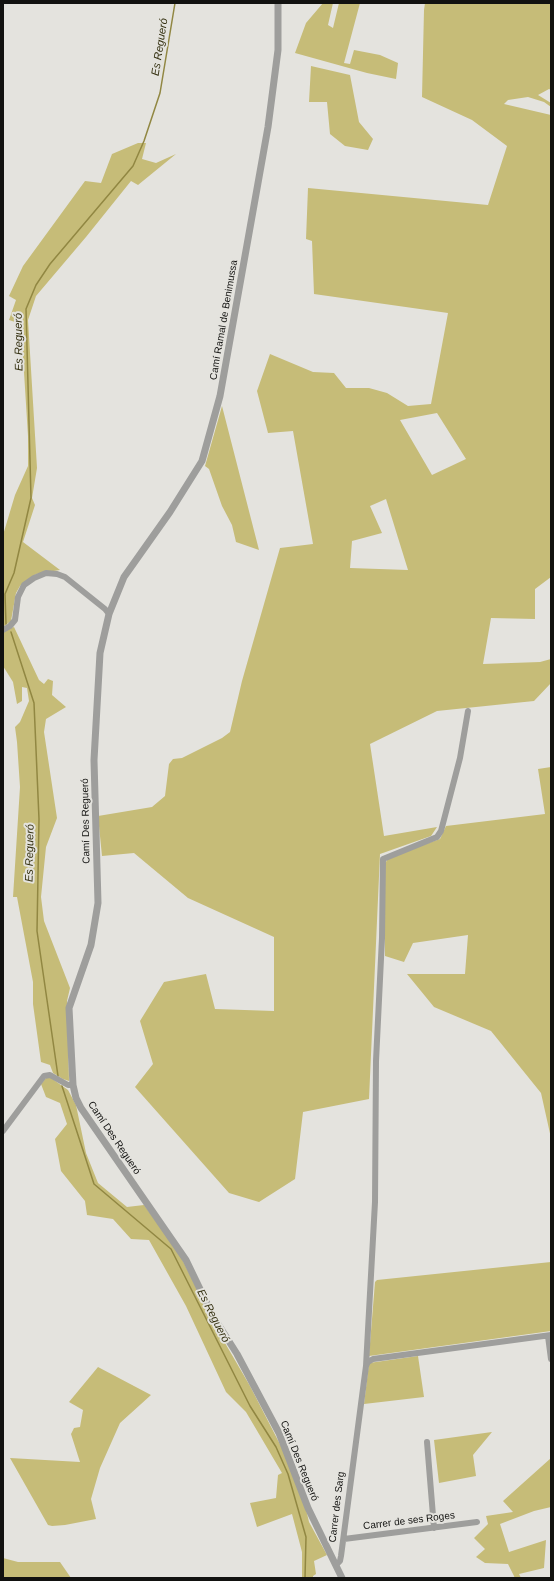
<!DOCTYPE html>
<meta charset="utf-8">
<style>
body{margin:0}
#map{position:relative;width:554px;height:1581px;overflow:hidden;background:#e4e3de;font-family:Helvetica,sans-serif}
canvas{display:block}
.frame{position:absolute;inset:0;border:4px solid #121210;pointer-events:none}
</style>
<div id="map">
<canvas width="554" height="1581"></canvas>
<div class="frame"></div>
</div>
<script>
const ctx = document.querySelector('canvas').getContext('2d');
ctx.lineJoin = 'round';
function fill(path, color) {
  ctx.fillStyle = color;
  ctx.fill(path, 'evenodd');
}
function toPath(rows) {
  const path = new Path2D();
  for (const r of rows) {
    path.moveTo(r[0], r[1]);
    for (let i = 2; i < r.length; i += 2) path.lineTo(r[i], r[i + 1]);
  }
  return path;
}
function strokePath(path, color, width, dash) {
  ctx.strokeStyle = color;
  ctx.lineWidth = width;
  ctx.lineCap = dash ? 'butt' : 'round';
  ctx.setLineDash(dash || []);
  ctx.stroke(path);
}
function label(font, color, halo, rows, align = 'center') {
  ctx.font = font + ' Helvetica,sans-serif';
  ctx.lineWidth = 4;
  ctx.setLineDash([]);
  ctx.textBaseline = 'middle';
  ctx.strokeStyle = halo;
  ctx.fillStyle = color;
  for (const [text, x, y, turn = 0] of rows) {
    ctx.save();
    ctx.translate(x, y);
    ctx.rotate((+turn || 0) * Math.PI / 180);
    ctx.textAlign = isNaN(turn) ? turn : align;
    if (halo) ctx.strokeText(text, 0, 0);
    ctx.fillText(text, 0, 0);
    ctx.restore();
  }
}
fill(toPath([
 [323,3,333,3,328,25,333,28,339,3,360,3,344,63,350,64,354,50,380,55,398,63,396,79,367,73,295,53,306,23],
 [425,3,551,3,551,90,549,89,538,95,551,103,551,107,544,102,528,97,508,100,504,104,551,115,551,577,535,589,535,619,491,618,483,664,540,662,551,659,551,683,534,701,437,711,370,744,384,836,437,827,431,836,380,854,369,1099,303,1112,295,1179,259,1202,229,1193,135,1087,153,1064,140,1021,164,982,206,974,215,1009,274,1011,274,937,188,898,134,853,102,856,98,816,152,807,165,796,169,764,173,759,182,758,222,738,230,732,242,681,280,548,313,544,293,431,268,433,257,391,270,354,313,372,334,373,346,388,369,388,387,393,408,406,431,404,448,313,314,294,312,241,306,239,308,188,488,205,507,146,472,120,422,97,424,10],
 [437,413,466,459,432,475,400,420],
 [386,499,408,570,350,568,352,541,382,533,370,506],
 [311,66,350,75,359,122,373,139,368,150,345,146,330,134,327,102,309,102],
 [138,143,146,143,142,159,156,163,176,154,138,185,131,181,86,237,36,296,28,320,37,468,32,498,35,505,23,542,60,570,36,574,20,586,16,593,11,621,3,627,3,535,15,495,28,466,28,436,21,324,9,320,16,300,9,296,23,266,85,181,101,183,112,154],
 [222,406,259,550,236,542,232,525,222,506,209,469,205,466],
 [14,627,39,680,44,684,48,679,53,681,52,695,66,707,46,719,44,732,57,818,46,847,41,897,44,921,70,988,67,1001,69,1081,63,1079,53,1073,50,1065,41,1062,33,1004,33,982,17,897,13,897,20,787,17,742,15,727,20,722,29,701,27,688,22,687,22,701,17,704,13,682,3,666,3,631],
 [551,767,551,1138,541,1093,491,1031,434,1007,407,974,465,974,468,935,413,943,404,962,385,956,384,865,389,857,440,839,446,826,545,814,538,769],
 [46,1078,51,1078,68,1090,76,1105,86,1153,98,1183,127,1207,144,1205,178,1251,194,1283,207,1312,250,1386,284,1452,305,1505,309,1522,327,1555,314,1561,316,1574,313,1576,313,1578,302,1578,302,1552,292,1514,257,1527,250,1503,276,1498,278,1475,282,1473,246,1412,226,1392,186,1306,149,1240,131,1239,113,1219,87,1215,85,1201,61,1171,55,1139,67,1124,60,1103,46,1097,41,1084],
 [551,1262,551,1331,369,1356,375,1282,377,1280],
 [418,1356,424,1397,364,1404,369,1363],
 [98,1367,151,1395,120,1423,100,1468,91,1499,96,1519,65,1525,52,1526,48,1525,10,1458,80,1462,71,1434,74,1428,80,1427,83,1410,69,1402],
 [492,1432,473,1455,476,1476,439,1483,434,1440],
 [551,1458,551,1507,534,1511,500,1524,509,1552,546,1540,544,1568,519,1574,521,1578,515,1578,508,1564,485,1563,476,1557,485,1549,474,1538,488,1524,486,1516,513,1512,503,1501],
 [3,1558,18,1562,60,1562,71,1578,3,1578]
]), '#c6bc78');
strokePath(toPath([
 [6,624,5,594,14,573,31,498,26,309,36,285,50,264,133,166,144,141,160,93,175,3],
 [11,632,34,703,39,819,37,931,58,1076],
 [62,1086,94,1184,171,1249,250,1406,276,1447,288,1474,306,1537,305,1578]
]), '#918742', 1.5);
strokePath(toPath([
 [3,630,10,626,15,620,18,597,24,585,34,578,46,573,57,574,65,577,105,609,109,614],
 [3,1131,44,1076,50,1075,68,1085,73,1085],
 [548,1336,551,1359],
 [366,1366,375,1202,376,1061,382,938,383,859,437,837,441,831,460,758,468,711],
 [427,1442,434,1528],
 [344,1539,477,1522],
 [336,1565,340,1561,341,1556,366,1366,368,1362,373,1359,551,1335]
]), '#9e9e9c', 6);
strokePath(toPath([
 [278,3,278,50,268,127,220,396,202,461,170,512,124,577,109,614,100,653,94,760,98,903,91,945,69,1008,73,1085,76,1098,81,1108,186,1260,213,1316,237,1354,279,1433,308,1508,342,1578]
]), '#9e9e9c', 7);
label('10px', '#121210', '#e4e3de', [
 ["Camí Ramal de Benimussa",224,320,-80],
 ["Camí Des Regueró",86,821,-91],
 ["Camí Des Regueró",114,1138,56],
 ["Camí Des Regueró",299,1461,68],
 ["Carrer des Sarg",337,1507,-83],
 ["Carrer de ses Roges",409,1521,-7]
]);
label('italic 11px', '#343010', '#e4e3de', [
 ["Es Regueró",160,47,-81],
 ["Es Regueró",19,342,-91],
 ["Es Regueró",30,853,-89],
 ["Es Regueró",213,1316,63]
]);
</script>
